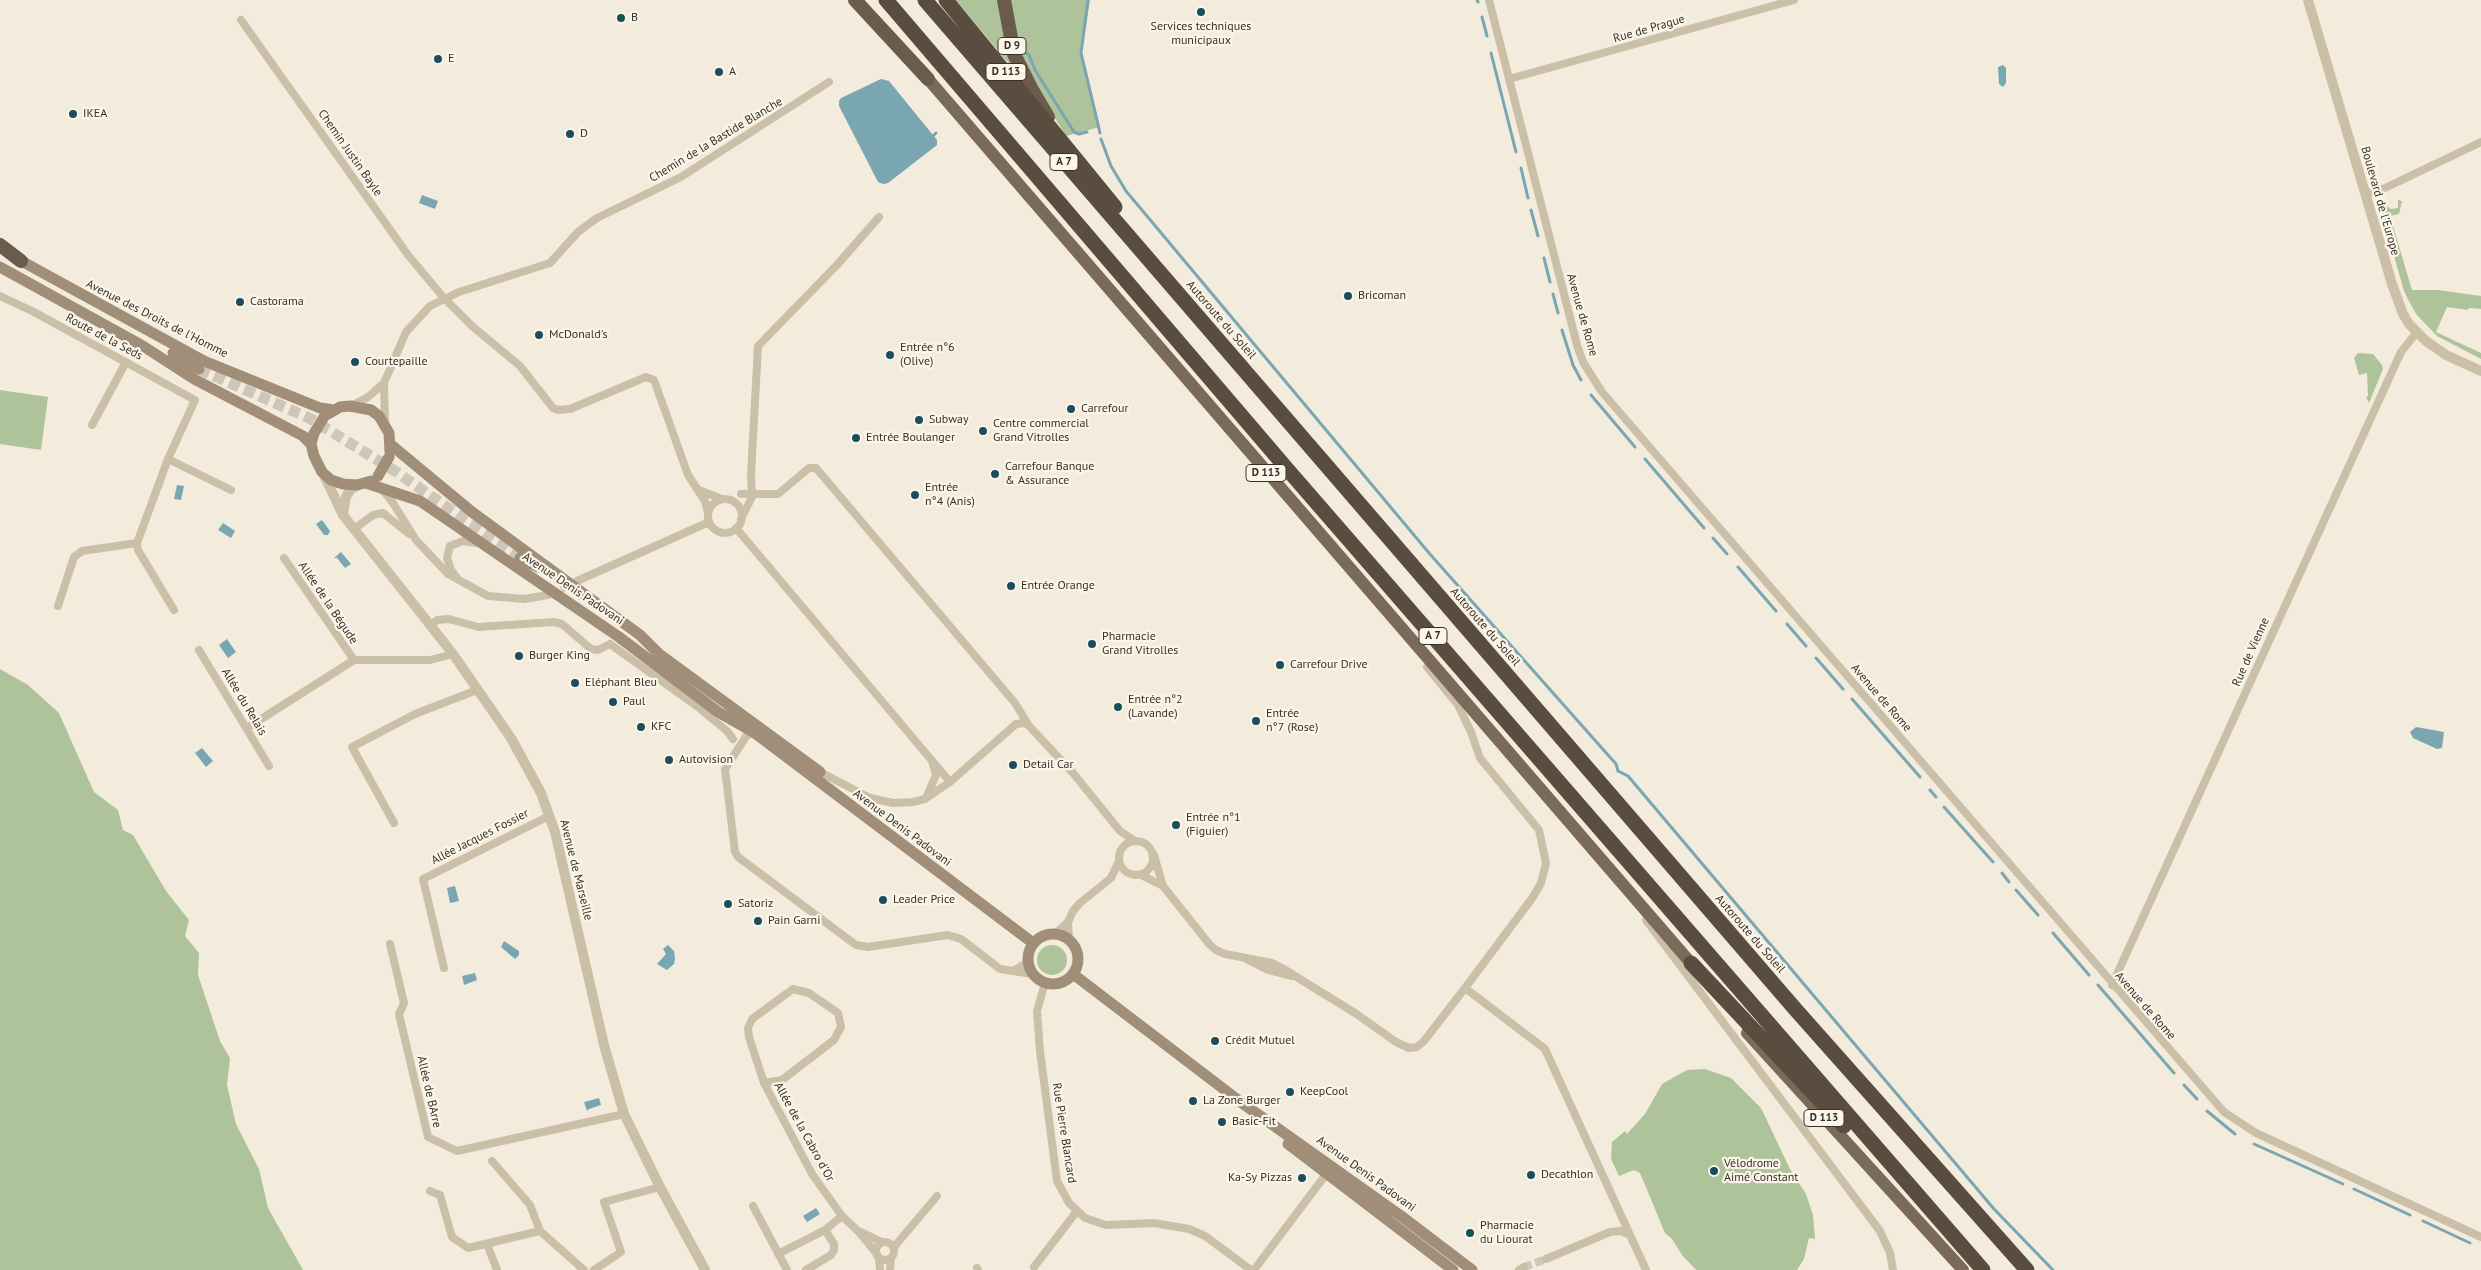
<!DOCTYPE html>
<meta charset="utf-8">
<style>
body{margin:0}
canvas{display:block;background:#f3ecdc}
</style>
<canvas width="2481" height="1270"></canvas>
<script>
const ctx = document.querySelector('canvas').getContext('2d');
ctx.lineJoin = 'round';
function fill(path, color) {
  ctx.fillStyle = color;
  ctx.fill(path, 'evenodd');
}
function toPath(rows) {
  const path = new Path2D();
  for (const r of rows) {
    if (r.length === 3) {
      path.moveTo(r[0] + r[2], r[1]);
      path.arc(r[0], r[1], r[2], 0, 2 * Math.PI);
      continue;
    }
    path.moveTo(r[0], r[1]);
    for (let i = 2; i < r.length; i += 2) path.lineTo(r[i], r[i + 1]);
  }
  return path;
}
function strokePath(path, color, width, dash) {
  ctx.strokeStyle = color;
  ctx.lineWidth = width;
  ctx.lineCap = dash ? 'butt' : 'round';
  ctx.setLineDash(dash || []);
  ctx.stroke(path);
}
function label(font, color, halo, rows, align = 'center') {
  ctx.font = font + ' "PT Sans",sans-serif';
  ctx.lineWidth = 4.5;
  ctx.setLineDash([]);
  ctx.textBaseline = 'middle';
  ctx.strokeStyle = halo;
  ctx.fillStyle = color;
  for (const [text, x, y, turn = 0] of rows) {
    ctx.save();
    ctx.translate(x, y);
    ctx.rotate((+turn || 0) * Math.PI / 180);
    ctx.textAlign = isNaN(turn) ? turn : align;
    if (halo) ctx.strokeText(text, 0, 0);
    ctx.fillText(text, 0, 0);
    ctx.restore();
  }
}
fill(toPath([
 [956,0,1001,0,1018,75],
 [1010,0,1090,0,1082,52,1100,127,1066,136,1041,96,1027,68,1017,39],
 [2398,200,2402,201,2399,214,2390,216,2412,290,2438,290,2481,296,2481,309,2469,308,2468,310,2447,307,2436,332,2481,353,2481,359,2437,336,2416,314,2410,303,2404,291,2380,207,2383,206,2382,203,2391,209,2398,208],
 [2358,353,2373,354,2382,365,2383,369,2369,403,2366,397,2368,396,2367,373,2359,375,2354,358],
 [0,390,48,397,41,450,0,444],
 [0,669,28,685,59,713,94,792,118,810,123,830,133,835,166,891,189,920,185,936,199,953,198,975,220,1041,230,1058,227,1085,236,1124,259,1169,268,1208,303,1270,0,1270],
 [1052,960,15],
 [1705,1069,1731,1078,1761,1108,1790,1169,1806,1194,1813,1215,1815,1239,1809,1238,1804,1259,1797,1270,1696,1270,1682,1255,1672,1239,1665,1233,1640,1173,1634,1170,1619,1176,1611,1159,1612,1142,1625,1131,1627,1134,1645,1114,1662,1084,1687,1070]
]), '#afc39b');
fill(toPath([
 [2003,65,2006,68,2006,83,2003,87,1999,84,1998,67],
 [881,79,889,81,937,140,937,145,888,183,883,184,878,182,839,106,839,101,841,98],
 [422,195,438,201,435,209,419,203],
 [177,485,184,486,181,500,174,499],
 [322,520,330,531,328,535,324,535,316,524],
 [223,523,235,531,231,538,218,530],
 [341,552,351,564,345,568,337,558,334,558],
 [227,639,236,652,228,658,219,645],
 [2416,727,2444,732,2442,748,2437,749,2413,738,2410,732],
 [202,748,213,761,206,767,195,753],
 [455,886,459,901,450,903,447,888],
 [504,941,519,951,519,955,515,959,501,947],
 [668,945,674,951,675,958,674,964,667,970,657,964,666,954,663,949],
 [475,973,477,980,464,985,462,976],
 [599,1098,601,1105,589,1109,587,1111,584,1102],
 [816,1208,820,1214,807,1222,803,1216]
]), '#7aa6b2');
strokePath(toPath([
 [1088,0,1081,53,1100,133],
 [1477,0,1478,2],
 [1482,17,1487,36],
 [1026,53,1029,55,1035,70,1074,132,1079,134,1087,132],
 [1491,53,1516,152],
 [934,135,936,133],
 [1101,139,1111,166,1126,191,1429,553,1616,764,1618,771,1628,776,1994,1209,2053,1270],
 [1521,168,1528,198],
 [1531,210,1538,236],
 [1544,258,1550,282],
 [1553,294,1558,313],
 [1562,330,1573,365,1581,380],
 [1591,395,1635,447],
 [1645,459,1704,528],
 [1713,538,1727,554],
 [1738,567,1776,611],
 [1787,624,1806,646],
 [1816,658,1843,689],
 [1852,699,1920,777],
 [1930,790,1936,797],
 [1944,807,1993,862],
 [2002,873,2009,882],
 [2016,890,2038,915],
 [2053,933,2089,975],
 [2098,985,2174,1073],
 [2184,1085,2197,1099],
 [2207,1111,2235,1134],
 [2254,1144,2343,1184],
 [2354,1189,2410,1215],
 [2423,1221,2470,1243]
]), '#7aa6b2', 3);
strokePath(toPath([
 [550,594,573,583],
 [1524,1267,1546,1259]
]), '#cec6b8', 8, [8, 4]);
strokePath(toPath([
 [199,369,311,419,395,471,520,558]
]), '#cec6b8', 11, [11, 5.5]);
strokePath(toPath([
 [1489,0,1577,345,1583,362,1602,392,2224,1112,2256,1133,2481,1237],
 [241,20,408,255,444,298,472,326,520,366,553,408,558,410,570,409,646,377,654,380,688,475,705,501,708,513],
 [1509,79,1794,0],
 [2365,194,2385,188,2481,142],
 [0,296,32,311,195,400,168,459,137,543,138,550,174,610],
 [351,406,368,397,384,383],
 [385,423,384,383,406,332,430,306,459,292,550,263,578,232,597,218,681,177,829,82],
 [92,425,126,362],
 [168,459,231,490],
 [381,488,393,503,416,540,448,574,488,596,524,599,548,595],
 [699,490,722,499],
 [741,494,778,494,809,468,816,468,1015,703,1029,726,1073,773,1120,831,1135,841],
 [725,516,17],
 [741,519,752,497,751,474,758,346,837,265,879,217],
 [736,528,950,782],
 [354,529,373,515,383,513,409,534],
 [284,558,354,660],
 [457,578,451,570,447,558,450,546,463,541,477,543],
 [577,581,709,522],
 [58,606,74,557,82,551,137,543],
 [431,625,437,620,449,619,478,627,554,622,562,624,591,649,598,650,610,644],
 [610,644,698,707,727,731,733,739],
 [199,650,269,766],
 [247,728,354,660,430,660,453,654],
 [755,733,747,735,725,769,735,852,738,857,856,945,868,947,948,935,961,939,1000,969,1033,974],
 [820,772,870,798,893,803,913,802,925,799,950,782,1016,724,1025,723,1029,726],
 [926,798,936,775,932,761],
 [394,823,352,747,415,714,477,690],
 [1136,858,17],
 [1154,855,1163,886],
 [1141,875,1163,886,1210,945,1216,950,1225,954,1272,963,1282,968,1355,1013,1396,1042,1409,1048,1417,1047,1424,1041,1465,988,1533,897,1541,883,1546,863,1539,830,1480,758,1471,732,1458,705,1427,667],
 [1646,920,1880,1231,1890,1253,1893,1270],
 [1068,922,1069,940],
 [1055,934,1068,922,1073,911,1080,903,1111,878,1119,861],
 [390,944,404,1003,399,1014,428,1137,457,1151,624,1114],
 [1248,960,1268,970,1291,976],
 [444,968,423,879,549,816],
 [1015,970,1028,962],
 [1045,983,1037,1011,1040,1051,1057,1181,1069,1203,1085,1218,1106,1225,1154,1223,1189,1229,1205,1236,1251,1270],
 [2112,985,2401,352,2417,332],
 [1465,988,1545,1049,1646,1270],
 [764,1083,782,1080,834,1040,841,1027,838,1013,809,993,793,989,752,1019,748,1028,749,1037,764,1083,812,1174,842,1216,859,1232,877,1254],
 [492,1161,530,1205,540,1231],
 [430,1191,440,1195,452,1237,468,1248,540,1231,584,1270],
 [753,1206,787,1270],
 [825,1230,842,1216],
 [861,1232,882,1242],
 [885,1251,9],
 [487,1244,497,1270],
 [894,1247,937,1196],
 [778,1254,825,1230,834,1244,834,1250,831,1255,806,1270],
 [879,1258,880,1270],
 [1546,1259,1610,1232,1621,1231,1628,1234],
 [1034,1267,1077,1211],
 [977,1268,978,1270],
 [594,1270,621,1252,604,1202,660,1187],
 [890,1270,891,1258],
 [1254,1270,1327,1173],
 [1519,1270,1524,1267]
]), '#ccbfa7', 8);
strokePath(toPath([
 [2308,0,2392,284,2403,314,2409,324,2426,341,2446,355,2481,371],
 [323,473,343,515,453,654,511,738,541,793,555,832,604,1045,624,1114,660,1187,705,1270],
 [343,514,346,497,351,489,357,485]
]), '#ccbfa7', 10);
strokePath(toPath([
 [14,257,204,361,320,408,334,410],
 [0,267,143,346,194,379,303,436,311,444],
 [173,353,199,369],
 [328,414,340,407,350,406,371,410,379,416,389,433,390,452],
 [313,437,311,444,314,456,322,472,331,480,343,484,357,485,371,481],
 [390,444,472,512,640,635,659,654,820,772],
 [366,483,420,501,619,637,718,712,755,733,1033,943],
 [520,558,538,567],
 [1053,959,25],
 [1073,974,1242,1103,1401,1216,1472,1270],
 [1288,1144,1453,1270]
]), '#a08e79', 11);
strokePath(toPath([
 [922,72,1696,969],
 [1747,1033,1963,1270]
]), '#7b6a59', 12);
strokePath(toPath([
 [855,0,928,79],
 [1004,0,1014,54,1031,88,1048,117],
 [0,245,21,261]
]), '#6a5b4c', 14);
strokePath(toPath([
 [886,0,1288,470,1983,1270],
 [925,0,1796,1010,2027,1270],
 [946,0,1115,207],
 [1691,963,1844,1126]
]), '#5a4c3f', 15);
strokePath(toPath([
 [313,435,324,417],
 [378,476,389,457]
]), '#a08e79', 11);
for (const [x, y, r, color] of [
 [1201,12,5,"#1b4d5c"],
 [621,18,5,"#1b4d5c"],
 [438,59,5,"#1b4d5c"],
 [719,72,5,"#1b4d5c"],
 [73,114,5,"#1b4d5c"],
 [570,134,5,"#1b4d5c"],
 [1348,296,5,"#1b4d5c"],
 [240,302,5,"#1b4d5c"],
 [539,335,5,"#1b4d5c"],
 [890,355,5,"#1b4d5c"],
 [355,362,5,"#1b4d5c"],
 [1071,409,5,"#1b4d5c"],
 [919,420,5,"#1b4d5c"],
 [983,431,5,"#1b4d5c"],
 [856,438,5,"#1b4d5c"],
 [995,474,5,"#1b4d5c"],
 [915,495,5,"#1b4d5c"],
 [1011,586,5,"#1b4d5c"],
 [1092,644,5,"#1b4d5c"],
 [519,656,5,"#1b4d5c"],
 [1280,665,5,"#1b4d5c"],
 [575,683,5,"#1b4d5c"],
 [613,702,5,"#1b4d5c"],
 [1118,707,5,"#1b4d5c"],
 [1256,721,5,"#1b4d5c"],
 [641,727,5,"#1b4d5c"],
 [669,760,5,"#1b4d5c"],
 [1013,765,5,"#1b4d5c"],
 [1176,825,5,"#1b4d5c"],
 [883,900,5,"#1b4d5c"],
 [728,904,5,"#1b4d5c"],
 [758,921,5,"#1b4d5c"],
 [1215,1041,5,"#1b4d5c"],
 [1290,1092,5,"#1b4d5c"],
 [1193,1101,5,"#1b4d5c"],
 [1222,1122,5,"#1b4d5c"],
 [1714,1171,5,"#1b4d5c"],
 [1531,1175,5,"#1b4d5c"],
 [1302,1178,5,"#1b4d5c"],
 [1470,1233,5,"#1b4d5c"]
]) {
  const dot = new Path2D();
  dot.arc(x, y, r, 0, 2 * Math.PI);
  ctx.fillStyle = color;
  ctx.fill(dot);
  strokePath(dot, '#fbf6e9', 2);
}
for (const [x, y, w] of [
 [1012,46,28],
 [1006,72,40],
 [1064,162,28],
 [1266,473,40],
 [1433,636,28],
 [1824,1118,40]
]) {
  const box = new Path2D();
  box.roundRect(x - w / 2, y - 8.5, w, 17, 4);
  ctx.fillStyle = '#fbf6e9';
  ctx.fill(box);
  strokePath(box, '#383028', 1);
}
label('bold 11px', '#383028', null, [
 ["D 9",1012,46],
 ["D 113",1006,72],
 ["A 7",1064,162],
 ["D 113",1266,473],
 ["A 7",1433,636],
 ["D 113",1824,1118]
]);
label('12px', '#383028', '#fbf6e9', [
 ["B",631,18],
 ["Services techniques",1201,27,"center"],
 ["municipaux",1201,41,"center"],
 ["E",448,59],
 ["A",729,72],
 ["IKEA",83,114],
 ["D",580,134],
 ["Bricoman",1358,296],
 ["Castorama",250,302],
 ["McDonald's",549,335],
 ["Entrée n°6",900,348],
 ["(Olive)",900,362],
 ["Courtepaille",365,362],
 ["Carrefour",1081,409],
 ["Subway",929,420],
 ["Centre commercial",993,424],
 ["Grand Vitrolles",993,438],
 ["Entrée Boulanger",866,438],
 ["Carrefour Banque",1005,467],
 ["& Assurance",1005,481],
 ["Entrée",925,488],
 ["n°4 (Anis)",925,502],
 ["Entrée Orange",1021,586],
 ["Pharmacie",1102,637],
 ["Grand Vitrolles",1102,651],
 ["Burger King",529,656],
 ["Carrefour Drive",1290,665],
 ["Eléphant Bleu",585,683],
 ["Entrée n°2",1128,700],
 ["(Lavande)",1128,714],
 ["Paul",623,702],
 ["Entrée",1266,714],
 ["n°7 (Rose)",1266,728],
 ["KFC",651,727],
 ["Autovision",679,760],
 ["Detail Car",1023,765],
 ["Entrée n°1",1186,818],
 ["(Figuier)",1186,832],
 ["Leader Price",893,900],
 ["Satoriz",738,904],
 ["Pain Garni",768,921],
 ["Crédit Mutuel",1225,1041],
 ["KeepCool",1300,1092],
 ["La Zone Burger",1203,1101],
 ["Basic-Fit",1232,1122],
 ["Vélodrome",1724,1164],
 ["Aimé Constant",1724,1178],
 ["Decathlon",1541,1175],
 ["Ka-Sy Pizzas",1292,1178,"right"],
 ["Pharmacie",1480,1226],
 ["du Liourat",1480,1240]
], 'left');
label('12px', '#383028', '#fbf6e9', [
 ["Rue de Prague",1649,29,-16],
 ["Chemin de la Bastide Blanche",716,140,-31],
 ["Chemin Justin Bayle",350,153,55],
 ["Boulevard de l'Europe",2380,201,74],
 ["Avenue de Rome",1582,315,74],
 ["Avenue des Droits de l'Homme",157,319,27],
 ["Autoroute du Soleil",1221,320,49],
 ["Route de la Seds",104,337,28],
 ["Avenue Denis Padovani",573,589,34],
 ["Allée de la Bégude",328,603,56],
 ["Autoroute du Soleil",1485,627,49],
 ["Rue de Vienne",2251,652,-66],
 ["Avenue de Rome",1881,698,49],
 ["Allée du Relais",244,702,59],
 ["Avenue Denis Padovani",902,828,37],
 ["Allée Jacques Fossier",480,837,-27],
 ["Avenue de Marseille",576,870,76],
 ["Autoroute du Soleil",1750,934,49],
 ["Avenue de Rome",2145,1006,49],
 ["Allée de BArre",429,1092,77],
 ["Allée de la Cabro d'Or",804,1132,61],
 ["Rue Pierre Blancard",1064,1133,81],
 ["Avenue Denis Padovani",1366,1174,36]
]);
</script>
